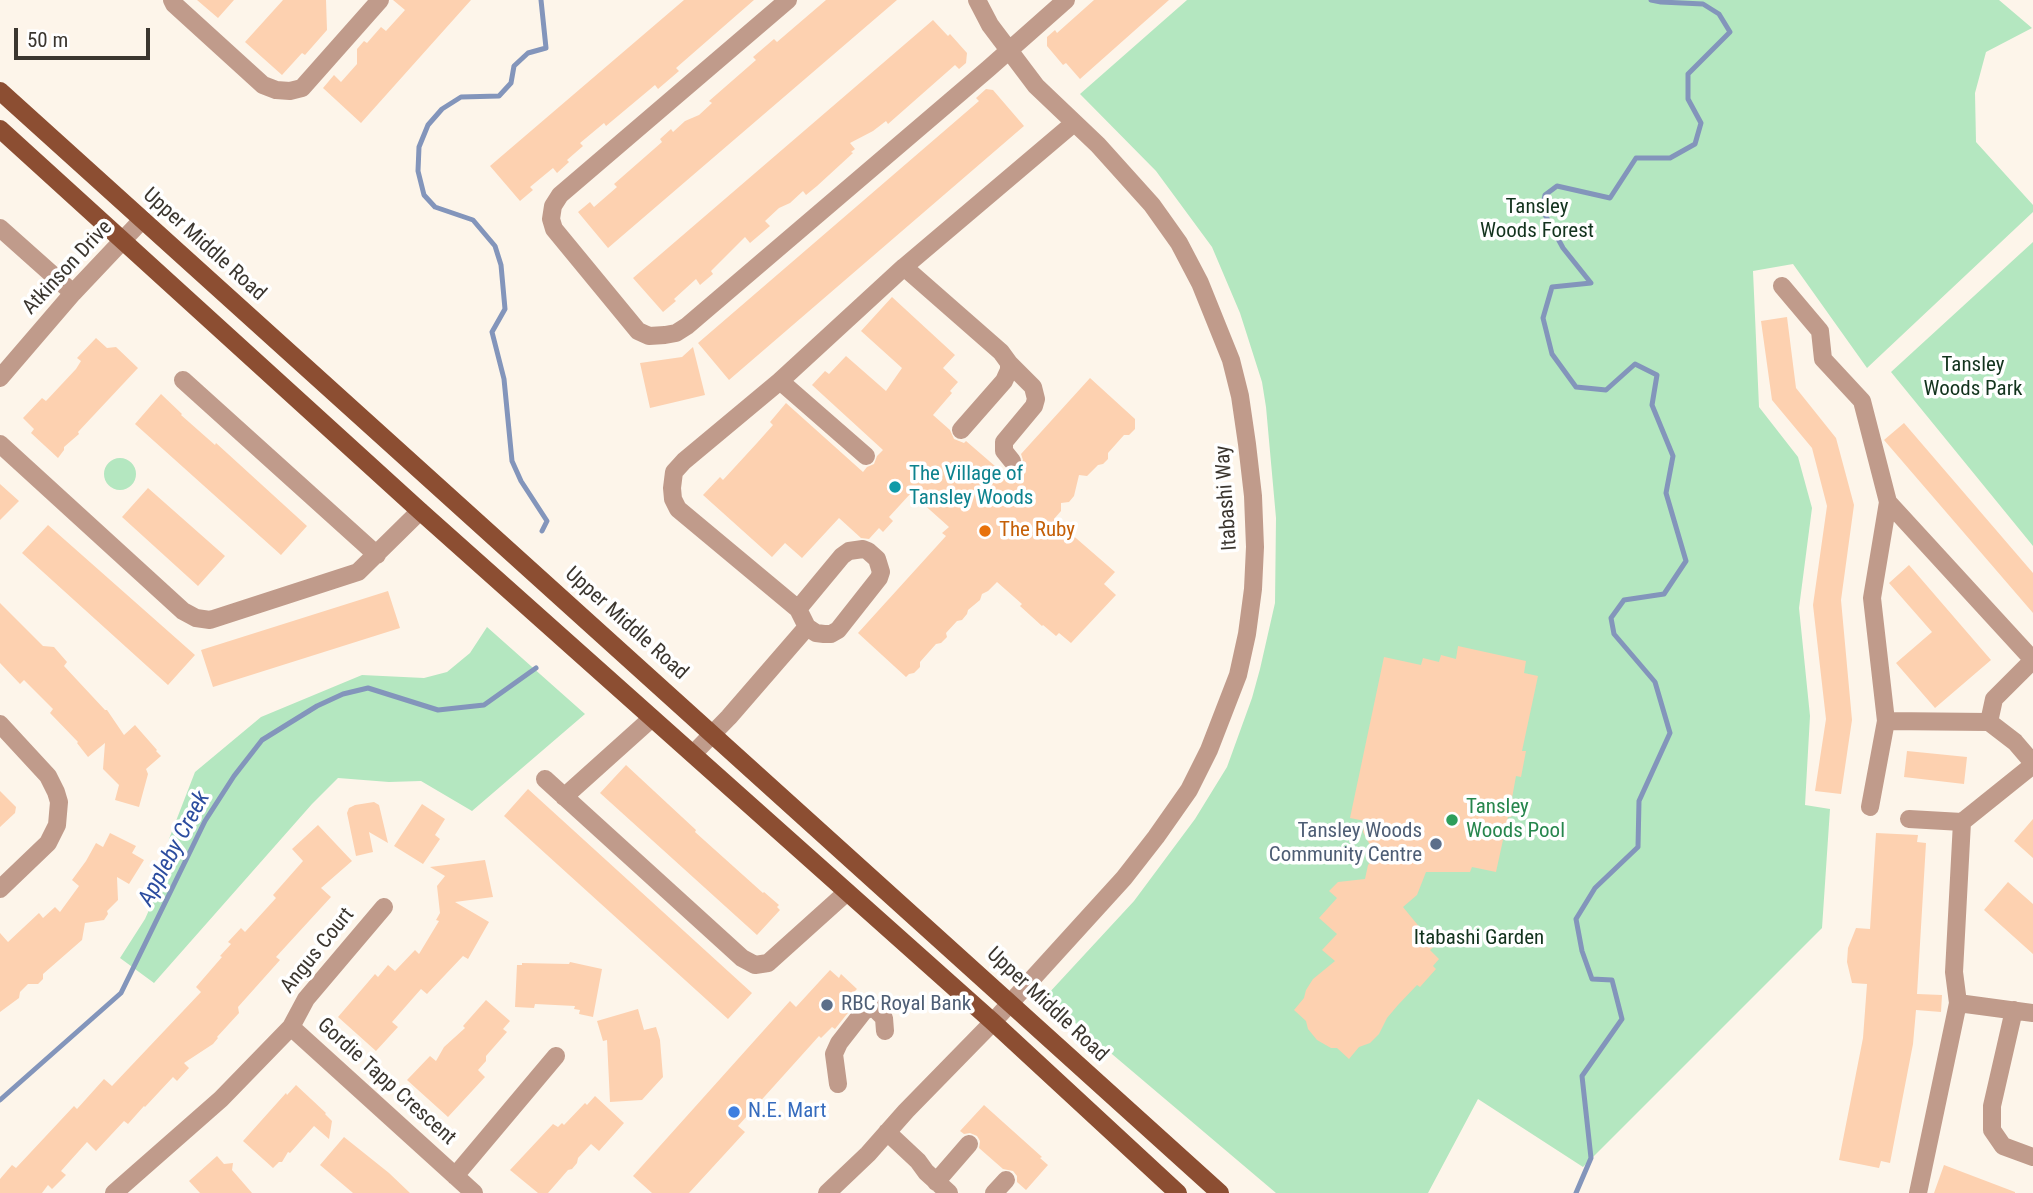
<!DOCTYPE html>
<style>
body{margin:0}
#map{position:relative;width:2033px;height:1193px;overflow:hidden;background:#fdf5ea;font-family:"Roboto Condensed",sans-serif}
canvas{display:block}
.scale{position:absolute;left:14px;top:28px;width:136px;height:32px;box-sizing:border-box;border:4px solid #3b362f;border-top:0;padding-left:9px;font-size:21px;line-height:24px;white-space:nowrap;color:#3b362f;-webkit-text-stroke:5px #fff;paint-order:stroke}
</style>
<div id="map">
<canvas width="2033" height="1193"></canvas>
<div class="scale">50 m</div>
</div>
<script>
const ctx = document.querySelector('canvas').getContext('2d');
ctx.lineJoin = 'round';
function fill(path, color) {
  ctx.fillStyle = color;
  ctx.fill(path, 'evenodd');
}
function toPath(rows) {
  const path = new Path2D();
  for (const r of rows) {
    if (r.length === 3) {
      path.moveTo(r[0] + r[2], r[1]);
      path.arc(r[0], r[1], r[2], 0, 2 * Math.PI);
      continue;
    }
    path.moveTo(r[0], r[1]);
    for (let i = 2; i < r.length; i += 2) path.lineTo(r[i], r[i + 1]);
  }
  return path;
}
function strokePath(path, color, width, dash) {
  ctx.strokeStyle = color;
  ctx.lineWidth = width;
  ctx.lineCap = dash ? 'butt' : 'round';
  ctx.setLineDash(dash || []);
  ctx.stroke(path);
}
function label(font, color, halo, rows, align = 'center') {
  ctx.font = font + ' "Roboto Condensed",sans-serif';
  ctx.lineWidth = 7;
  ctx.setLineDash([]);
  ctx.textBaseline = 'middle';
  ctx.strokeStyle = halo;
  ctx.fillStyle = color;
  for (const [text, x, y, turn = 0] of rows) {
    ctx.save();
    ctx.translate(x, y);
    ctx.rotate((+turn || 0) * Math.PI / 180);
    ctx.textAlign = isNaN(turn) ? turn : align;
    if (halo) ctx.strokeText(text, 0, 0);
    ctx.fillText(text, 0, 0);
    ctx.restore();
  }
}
fill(toPath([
 [1187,0,1999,0,2032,28,1986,52,1975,93,1976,142,2033,205,2033,212,1867,368,1793,264,1753,271,1759,407,1798,457,1812,508,1799,608,1810,716,1805,805,1830,809,1822,928,1583,1167,1478,1099,1428,1193,1276,1193,1047,999,1048,994,1134,901,1195,819,1227,767,1252,698,1260,669,1275,603,1276,518,1266,407,1262,382,1240,313,1212,247,1156,171,1080,94],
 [2033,242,2033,546,1891,372],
 [120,474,16],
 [487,627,585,714,472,811,421,781,389,782,338,778,312,804,154,983,120,958,145,919,166,872,169,839,195,772,261,717,362,675,424,678,447,672,470,653]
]), '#b4e7c0');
strokePath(toPath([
 [541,0,546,48,528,53,514,66,511,83,499,96,461,97,442,109,428,125,419,147,418,171,424,195,435,207,473,220,495,246,501,265,505,309,492,332,504,379,512,461,521,481,547,521,542,531],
 [0,1100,121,993,205,821,234,776,262,740,317,706,343,694,368,688,438,710,484,705,536,668],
 [1576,1193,1591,1158,1582,1076,1622,1019,1612,980,1592,979,1582,951,1576,919,1595,888,1638,847,1639,801,1670,733,1655,682,1614,634,1611,618,1624,600,1664,594,1686,561,1666,493,1673,456,1652,405,1657,375,1635,364,1606,390,1576,387,1552,354,1543,318,1552,287,1591,283,1563,248,1542,209,1545,195,1557,186,1610,198,1636,158,1670,158,1695,144,1701,123,1688,99,1688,74,1730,32,1719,14,1703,4,1661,2,1651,0]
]), '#8395bb', 5);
fill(toPath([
 [197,0,234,0,218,18],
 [283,0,326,0,327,30,305,55,302,53,282,75,245,42],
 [393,0,471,0,361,123,323,88,334,75,341,82,357,64,357,49,364,41,367,43,381,27,386,31,405,10],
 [684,0,754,0,676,68,679,71,658,89,655,85,606,126,604,123,580,143,583,146,567,160,569,162,557,173,553,168,530,187,533,190,520,201,490,166],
 [826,0,897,0,608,248,578,212,590,202,594,207,617,187,614,184,662,142,660,139,671,129,673,132,685,121,699,115,712,103,709,101,756,60,753,57,774,39,777,42],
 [1094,0,1169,0,1080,79,1066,63,1063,65,1047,46,1047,37,1055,30,1057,33],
 [933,20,948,36,950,34,967,53,966,63,959,69,955,65,888,124,886,121,873,131,850,143,855,149,851,152,853,153,817,186,806,195,803,191,790,203,779,208,765,221,770,226,750,243,745,237,711,271,713,274,700,285,696,279,674,299,676,301,663,312,633,278],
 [986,89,993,90,1024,126,729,380,698,343,979,101,976,98],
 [892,297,955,355,943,368,958,382,950,391,952,393,933,415,950,430,954,439,964,443,966,441,1003,473,1006,470,1013,472,1020,469,1023,460,1021,454,1090,378,1135,419,1135,429,1129,435,1124,435,1108,453,1108,459,1103,464,1098,465,1087,476,1079,475,1074,496,1069,502,1061,503,1061,511,1054,519,1115,572,1104,584,1116,595,1071,643,1059,633,1056,636,1043,625,1042,626,1020,606,1022,604,997,582,988,591,982,594,980,600,968,610,967,614,962,620,957,621,946,633,947,637,941,643,936,644,920,662,920,667,914,673,909,674,906,677,858,633,946,536,942,533,949,527,911,493,889,517,893,521,883,532,879,528,869,539,861,538,839,518,802,558,785,543,772,557,703,495,720,477,723,480,757,443,773,425,770,422,786,403,863,472,867,467,874,464,877,456,883,450,812,385,825,371,829,374,846,356,886,391,902,368,861,331],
 [1787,317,1796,388,1836,438,1854,505,1841,600,1852,720,1841,794,1815,791,1826,719,1813,605,1827,506,1812,448,1772,400,1761,321],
 [96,338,107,348,116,347,138,368,78,432,79,434,64,447,64,450,58,458,31,433,34,429,23,418,42,398,46,401,76,369,81,361,77,358],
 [693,347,705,395,650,408,640,363,682,357],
 [161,394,182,414,181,415,215,445,216,443,307,526,281,555,135,424],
 [1904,423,2033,573,2033,613,1884,440],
 [0,484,19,501,0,520],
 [148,488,225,556,198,586,122,517],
 [48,525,195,655,168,685,22,553],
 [1909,565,1991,660,1935,708,1896,663,1932,632,1889,583],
 [388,591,400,628,213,687,201,650],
 [0,603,43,646,54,647,67,662,64,666,105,710,107,710,124,735,135,725,157,750,156,751,161,756,146,769,148,774,139,807,115,800,119,785,103,769,105,743,88,757,77,743,78,742,50,713,53,709,24,680,20,684,0,663],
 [1458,646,1526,661,1524,673,1538,676,1522,751,1526,751,1521,777,1516,776,1512,798,1515,801,1515,809,1511,817,1508,817,1496,872,1472,867,1470,872,1426,872,1417,895,1403,907,1435,946,1430,950,1439,959,1433,966,1436,969,1420,987,1417,985,1398,1005,1387,1018,1379,1034,1370,1043,1359,1047,1349,1059,1337,1048,1331,1048,1317,1040,1308,1029,1306,1021,1294,1010,1304,998,1306,990,1313,979,1335,961,1322,950,1337,934,1319,918,1337,898,1329,891,1338,882,1365,879,1368,865,1376,856,1363,832,1365,821,1350,818,1384,657,1421,665,1423,658,1439,662,1441,655,1456,659],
 [1907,751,1967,757,1964,784,1904,777],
 [626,765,696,830,695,832,763,893,764,892,779,905,777,907,780,910,757,935,600,793],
 [528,789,752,993,728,1019,504,816],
 [0,791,16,807,15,813,0,827],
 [374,802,379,805,388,843,369,832,373,852,356,856,347,813,349,808,355,805],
 [422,804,445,819,435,835,440,839,423,864,394,846],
 [2033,819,2033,858,2014,841],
 [318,825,352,861,321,888,331,897,276,957,280,960,238,1007,239,1013,217,1037,218,1038,213,1044,184,1063,189,1068,177,1081,173,1077,145,1107,144,1106,128,1124,124,1121,96,1151,87,1142,61,1171,66,1175,52,1189,48,1185,42,1193,0,1193,0,1179,12,1165,16,1168,74,1106,77,1109,104,1079,112,1086,201,992,196,987,222,957,220,956,231,944,228,942,241,928,245,932,276,898,273,895,303,861,292,849],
 [110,833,136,846,132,853,144,860,129,884,117,877,118,900,107,911,108,914,104,920,85,923,82,940,43,974,43,979,38,984,28,984,20,992,19,998,0,1012,0,933,8,942,39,913,43,918,55,907,60,912,79,886,72,880,86,861,96,843,103,847],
 [1876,833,1918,835,1917,842,1926,843,1917,994,1942,995,1941,1012,1916,1010,1913,1044,1890,1163,1881,1161,1879,1168,1839,1160,1863,1038,1867,984,1852,983,1847,962,1848,948,1856,928,1870,929],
 [485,860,493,897,455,902,489,922,468,959,463,956,427,994,421,989,392,1022,398,1027,376,1051,338,1017,375,974,378,977,388,965,395,971,415,950,419,954,439,921,436,920,440,913,437,886,445,876,430,867],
 [2008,882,2033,904,2033,954,1984,910],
 [570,962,602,969,593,1017,579,1014,580,1010,574,1009,575,1006,535,1004,534,1008,515,1007,517,965,522,965,522,963,569,964],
 [830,970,839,978,841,974,857,989,854,992,862,999,855,1004,835,1029,832,1027,821,1038,819,1036,738,1126,745,1132,689,1193,652,1193,633,1176,790,1001,796,1007],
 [486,1000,510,1021,503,1029,507,1032,486,1056,486,1061,478,1070,485,1077,448,1117,407,1080,430,1056,436,1061,444,1047,465,1028,463,1026],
 [638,1009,644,1030,656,1027,660,1040,663,1077,642,1100,610,1102,607,1040,603,1041,597,1021],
 [296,1085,326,1113,325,1114,332,1121,329,1139,314,1126,290,1153,288,1152,282,1162,279,1162,273,1168,243,1141,286,1093,287,1095],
 [595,1096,624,1123,599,1151,591,1144,578,1158,577,1163,572,1169,568,1170,548,1193,538,1193,510,1170,553,1124,558,1127,562,1123,564,1125,585,1103,587,1105],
 [984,1105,1042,1157,1040,1158,1048,1165,1026,1190,1017,1182,1017,1176,1013,1171,1003,1169,979,1148,980,1141,977,1136,970,1133,964,1134,960,1131],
 [344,1137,389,1173,410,1193,353,1193,320,1165],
 [217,1156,224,1164,233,1163,232,1170,252,1193,200,1193,189,1181],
 [1944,1165,2015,1192,2015,1193,1934,1193]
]), '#fdd1b0');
strokePath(toPath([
 [172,0,174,4,263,85,276,90,290,91,302,88,380,0],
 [788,0,560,195,553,206,551,219,554,229,638,331,649,336,665,335,676,333,687,326,988,69,1066,0],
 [0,228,73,293],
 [904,267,1074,123],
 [1782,286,1820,331,1823,359,1862,401,1888,502,1872,598,1886,721,1870,807],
 [1009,363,1033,387,1036,399,1034,406,1004,442,1004,451,1012,461],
 [0,378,73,293,142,220],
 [183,380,377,555],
 [780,381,904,267,1001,352,1009,363,1009,370,1004,381,961,430],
 [0,444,183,611,196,618,210,620,358,572,420,511],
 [1888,502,2033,660],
 [807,627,798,609,678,509,673,499,672,488,674,472,684,461,780,381,866,456],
 [1886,721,1989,722,2015,742,2033,763],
 [1989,722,1994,699,2033,660],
 [0,724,48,776,56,792,59,802,57,825,48,843,0,889],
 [693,754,729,717,807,627,816,633,824,634,831,634,838,630,879,578,881,572,877,559,868,551,863,549,849,551,842,556,798,609],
 [545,779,742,958,755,965,768,963,847,892],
 [564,797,652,718],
 [1909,819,1962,822],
 [1958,1003,2033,1013],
 [2014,1010,1992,1106,1992,1130,2003,1146,2033,1157],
 [291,1027,306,999,384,907],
 [838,1084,834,1054,839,1043,864,1011,873,1007,884,1018,885,1031],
 [887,1132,918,1161,926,1172,949,1193],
 [455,1176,556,1056],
 [936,1182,969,1144],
 [114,1193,221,1099,291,1027,474,1193],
 [827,1193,868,1154,906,1111,993,1022,1124,878,1156,837,1189,790,1209,750,1238,675,1247,634,1253,589,1255,547,1253,496,1247,444,1240,396,1231,360,1200,283,1179,243,1152,205,1098,145,1036,86,990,25,977,0],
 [994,1193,1006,1180],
 [1918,1193,1958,1003,1954,972,1962,822,2033,765]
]), '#c09b8b', 18);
strokePath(toPath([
 [0,91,1220,1193],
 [0,129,420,511,993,1022,1178,1193]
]), '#8c4e32', 18);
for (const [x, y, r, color] of [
 [895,487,7,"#0f9aa8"],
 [985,531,7,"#e8710a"],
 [1452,820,7,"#2e9e5b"],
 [1436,844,7,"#5c6f8a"],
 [827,1005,7,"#5c6f8a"],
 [734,1112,7,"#3f7fe0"]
]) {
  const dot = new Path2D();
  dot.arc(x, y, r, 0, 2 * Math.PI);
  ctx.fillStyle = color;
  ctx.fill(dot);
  strokePath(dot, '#fff', 2.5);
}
label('21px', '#12331d', '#fff', [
 ["Tansley",1537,208],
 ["Woods Forest",1537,232],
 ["Tansley",1973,366],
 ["Woods Park",1973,390],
 ["Itabashi Garden",1479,939]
]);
label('21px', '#3b362f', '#fff', [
 ["Upper Middle Road",204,245,42],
 ["Atkinson Drive",68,268,-47],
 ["Itabashi Way",1227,498,-94],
 ["Upper Middle Road",626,624,42],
 ["Angus Court",318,951,-51],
 ["Upper Middle Road",1047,1005,43],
 ["Gordie Tapp Crescent",386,1082,42]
]);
label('21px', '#0d838f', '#fff', [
 ["The Village of",909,475],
 ["Tansley Woods",909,499]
], 'left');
label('21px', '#c56008', '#fff', [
 ["The Ruby",999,531]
], 'left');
label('21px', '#27864d', '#fff', [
 ["Tansley",1466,808],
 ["Woods Pool",1466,832]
], 'left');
label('21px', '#4e5e75', '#fff', [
 ["Tansley Woods",1422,832],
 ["Community Centre",1422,856],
 ["RBC Royal Bank",841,1005,"left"]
], 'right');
label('21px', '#366cbe', '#fff', [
 ["N.E. Mart",748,1112]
], 'left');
label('italic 23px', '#2b4c9f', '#fff', [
 ["Appleby Creek",175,849,-62]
]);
</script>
